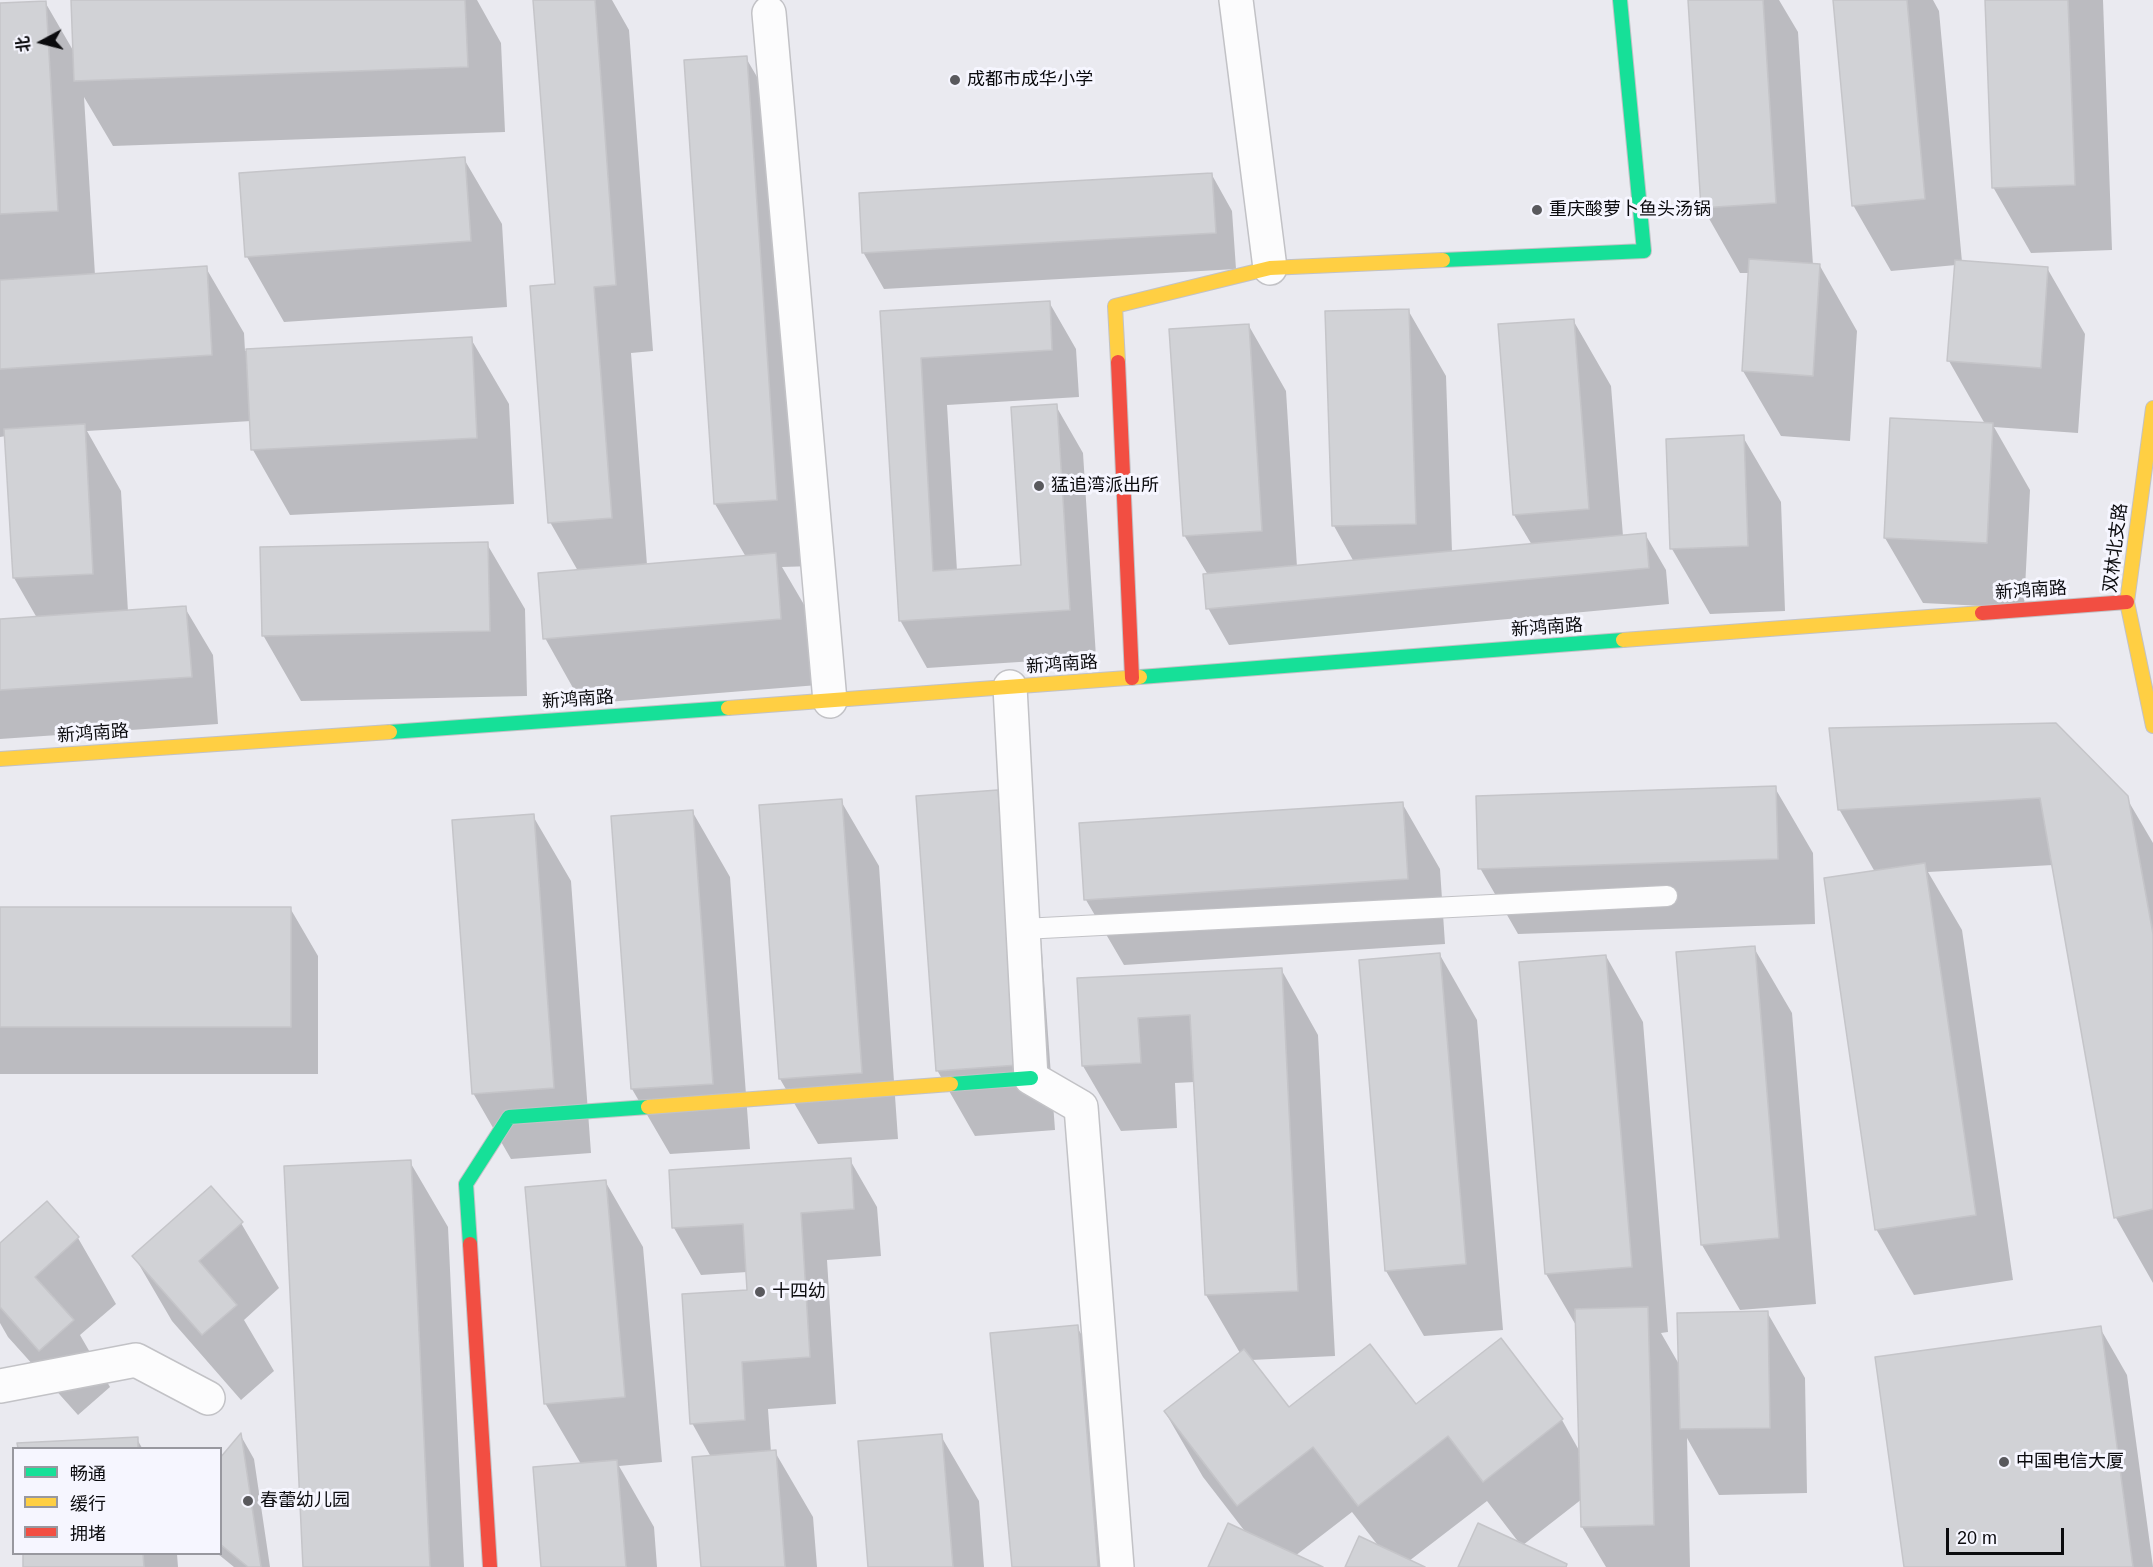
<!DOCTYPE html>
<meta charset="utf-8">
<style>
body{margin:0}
#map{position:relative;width:2153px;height:1567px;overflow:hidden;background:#eaeaf0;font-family:Helvetica,"Noto Sans SC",sans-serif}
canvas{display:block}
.legend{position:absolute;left:12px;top:1447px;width:210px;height:108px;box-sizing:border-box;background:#f6f6ff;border:2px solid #98989f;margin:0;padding:8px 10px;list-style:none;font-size:18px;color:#0b0b0e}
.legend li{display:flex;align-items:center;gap:12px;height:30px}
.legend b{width:30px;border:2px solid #98989f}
.north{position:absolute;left:12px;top:12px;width:60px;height:60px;-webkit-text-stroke:4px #f6f6ff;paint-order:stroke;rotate:263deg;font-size:16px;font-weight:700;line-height:24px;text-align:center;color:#0b0b0e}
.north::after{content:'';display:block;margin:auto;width:21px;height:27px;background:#0b0b0e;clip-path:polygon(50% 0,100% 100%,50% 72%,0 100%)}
.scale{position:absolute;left:1946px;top:1528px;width:118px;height:27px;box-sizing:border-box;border:3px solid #0b0b0e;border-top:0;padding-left:8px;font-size:18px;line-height:21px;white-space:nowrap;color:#0b0b0e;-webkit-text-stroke:4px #f6f6ff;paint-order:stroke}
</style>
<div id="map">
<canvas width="2153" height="1567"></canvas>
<ul class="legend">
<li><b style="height:8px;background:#16e098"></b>畅通</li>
<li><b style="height:8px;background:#ffcf43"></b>缓行</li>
<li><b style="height:8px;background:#f24e42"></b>拥堵</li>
</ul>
<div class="north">北</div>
<div class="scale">20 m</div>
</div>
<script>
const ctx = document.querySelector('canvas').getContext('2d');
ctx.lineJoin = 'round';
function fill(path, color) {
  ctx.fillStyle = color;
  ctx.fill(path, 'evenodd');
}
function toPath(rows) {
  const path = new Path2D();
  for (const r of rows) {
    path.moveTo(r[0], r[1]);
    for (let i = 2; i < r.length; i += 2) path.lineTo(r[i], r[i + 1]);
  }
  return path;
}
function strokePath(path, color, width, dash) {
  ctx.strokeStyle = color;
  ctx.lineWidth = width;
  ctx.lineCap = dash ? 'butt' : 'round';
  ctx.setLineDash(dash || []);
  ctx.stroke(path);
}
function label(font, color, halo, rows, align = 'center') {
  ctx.font = font + ' Helvetica,"Noto Sans SC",sans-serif';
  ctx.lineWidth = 6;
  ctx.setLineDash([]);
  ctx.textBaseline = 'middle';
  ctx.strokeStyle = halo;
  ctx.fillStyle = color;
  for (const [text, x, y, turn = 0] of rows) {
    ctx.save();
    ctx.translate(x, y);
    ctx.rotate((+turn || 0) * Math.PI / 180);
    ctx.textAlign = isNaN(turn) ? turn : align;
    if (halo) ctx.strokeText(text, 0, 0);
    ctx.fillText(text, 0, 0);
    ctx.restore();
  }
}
fill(toPath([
 [72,0,477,0,501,43,505,132,113,146,84,97,95,275,206,268,244,333,245,351,471,339,509,404,514,504,290,515,253,450,251,421,87,431,121,491,128,612,185,608,213,655,218,724,0,739,0,620,37,618,14,578,6,436,0,437,0,5,45,2,74,52],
 [535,0,612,0,629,30,653,351,631,353,647,565,746,557,715,504,746,58,784,123,814,566,782,567,813,620,818,685,582,704,545,638,578,571,550,522,557,286],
 [1689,0,1779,0,1798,32,1813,265,1820,266,1857,331,1850,441,1781,436,1743,371,1750,273,1740,273,1703,208],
 [1834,0,1933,0,1939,11,1962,262,2047,268,2085,334,2078,433,1994,427,2030,490,2024,608,1923,603,1885,538,1985,424,1949,361,1956,265,1891,271,1853,205],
 [1987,0,2103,0,2112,250,2031,253,1993,187],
 [464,159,502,224,507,307,284,322,247,257],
 [1212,175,1232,211,1236,269,884,289,863,252],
 [1049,302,1076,349,1079,397,947,405,957,571,1023,567,1056,406,1083,453,1096,657,927,668,900,620,881,313],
 [1408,310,1446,376,1452,552,1532,545,1514,515,1573,320,1611,386,1623,536,1645,534,1666,570,1669,604,1229,645,1208,608,1208,575,1184,535,1249,326,1286,391,1297,567,1354,562,1334,526,1327,313],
 [1743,437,1781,502,1785,611,1710,614,1672,549],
 [487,544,525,609,527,696,301,701,263,635],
 [2055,724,2126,797,2153,843,2153,1283,2116,1218,2053,865,1928,872,1962,930,2013,1280,1914,1295,1876,1229,1875,872,1839,809],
 [1775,788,1813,853,1815,924,1518,934,1480,868],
 [997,792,1035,857,1055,1130,975,1136,937,1070],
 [841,801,879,866,898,1139,818,1144,780,1079],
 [1402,803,1440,869,1445,944,1124,965,1086,900,1081,825],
 [692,811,730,877,750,1149,670,1154,632,1089],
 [533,816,571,881,591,1153,511,1159,473,1093],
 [290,908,318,956,318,1074,0,1074,0,909],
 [1754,948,1792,1013,1816,1304,1740,1310,1702,1245],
 [1440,955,1477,1020,1503,1330,1424,1336,1386,1271,1361,961],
 [1606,956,1643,1022,1668,1332,1661,1333,1680,1366,1767,1312,1805,1378,1807,1493,1719,1495,1687,1438,1690,1567,1606,1567,1582,1527,1582,1499,1523,1545,1567,1567,1460,1567,1520,1544,1487,1501,1409,1561,1421,1567,1346,1567,1380,1548,1352,1512,1295,1556,1320,1567,1209,1567,1247,1534,1203,1477,1165,1412,1240,1353,1206,1295,1195,1082,1175,1083,1177,1128,1121,1131,1083,1066,1079,979,1281,969,1318,1035,1335,1356,1251,1360,1288,1409,1415,1406,1562,1420,1580,1452,1577,1327,1546,1274],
 [850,1160,877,1207,881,1256,827,1260,836,1404,768,1409,771,1452,775,1452,813,1517,817,1567,702,1567,711,1457,692,1423,748,1292,747,1272,701,1275,674,1228],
 [410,1162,448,1227,464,1567,304,1567],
 [605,1181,643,1247,662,1462,619,1466,654,1527,657,1567,543,1567,581,1464,545,1403],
 [47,1204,78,1238,116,1304,80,1335,110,1387,78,1415,8,1337,0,1323,0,1245],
 [241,1223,279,1288,244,1320,274,1371,241,1400,172,1321,134,1256],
 [1077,1327,1115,1392,1129,1567,1014,1567],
 [2100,1328,2127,1375,2153,1567,1905,1567],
 [241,1436,254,1459,270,1567,234,1567,218,1554,220,1554,220,1460],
 [941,1436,979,1501,984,1567,870,1567],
 [137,1439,142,1448,19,1448,19,1444],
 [24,1554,177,1554,178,1567,25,1567]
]), '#0003');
const building = toPath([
 [71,0,465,0,468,67,74,81,71,0],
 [533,0,595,0,616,285,594,287,612,518,548,523,530,286,555,284,533,0],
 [1688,0,1763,0,1776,203,1701,208,1688,0],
 [1833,0,1907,0,1925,199,1852,206,1833,0],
 [1985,0,2068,0,2075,185,1992,188,1985,0],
 [46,1,58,211,0,214,0,3,46,1],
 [747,56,777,500,714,504,684,60,747,56],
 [465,157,471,241,245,257,239,173,465,157],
 [1212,173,1216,233,862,253,859,193,1212,173],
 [1749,259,1820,264,1813,376,1742,371,1749,259],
 [1955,260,2048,267,2041,368,1947,361,1955,260],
 [207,266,212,355,0,369,0,280,207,266],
 [1050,301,1052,350,921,358,933,571,1021,565,1011,407,1057,404,1070,610,899,621,880,311,1050,301],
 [1409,309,1416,524,1332,526,1325,311,1409,309],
 [1574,319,1589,509,1513,515,1498,324,1574,319],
 [1249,324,1262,531,1183,536,1169,329,1249,324],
 [472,337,477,438,251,450,246,349,472,337],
 [1890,418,1993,423,1987,543,1884,538,1890,418],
 [85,424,93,574,13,578,4,429,85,424],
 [1744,435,1748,546,1670,549,1666,439,1744,435],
 [1646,533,1649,568,1206,609,1203,574,1646,533],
 [488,542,490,631,262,636,260,547,488,542],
 [776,553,781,619,543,639,538,573,776,553],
 [186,606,192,677,0,690,0,619,186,606],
 [2056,723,2128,796,2153,934,2153,1209,2114,1218,2040,798,1838,810,1829,728,2056,723],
 [1776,786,1778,859,1478,869,1476,796,1776,786],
 [998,790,1018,1065,936,1071,916,796,998,790],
 [842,799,862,1073,779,1079,759,805,842,799],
 [1403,802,1408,879,1084,900,1079,823,1403,802],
 [693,810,713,1084,631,1089,611,816,693,810],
 [534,814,554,1088,472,1094,452,820,534,814],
 [1925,863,1976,1215,1875,1230,1824,878,1925,863],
 [0,907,291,907,291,1027,0,1027,0,907],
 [1755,946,1779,1238,1701,1245,1676,952,1755,946],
 [1440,953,1466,1264,1385,1271,1359,960,1440,953],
 [1606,955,1632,1267,1545,1274,1519,962,1606,955],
 [1282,968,1298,1291,1205,1295,1190,1015,1138,1018,1141,1063,1082,1066,1077,978,1282,968],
 [851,1158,854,1209,801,1213,810,1357,742,1362,745,1420,690,1424,682,1294,747,1290,743,1224,672,1228,669,1170,851,1158],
 [411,1160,430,1567,303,1567,284,1166,411,1160],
 [606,1180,625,1397,544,1404,525,1187,606,1180],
 [211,1186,243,1222,199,1261,237,1305,202,1335,132,1256,211,1186],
 [47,1201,79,1237,35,1277,74,1320,39,1351,0,1307,0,1243,47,1201],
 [1648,1307,1654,1525,1581,1527,1575,1309,1648,1307],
 [1768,1311,1770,1428,1680,1429,1677,1313,1768,1311],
 [1078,1325,1098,1567,1012,1567,990,1333,1078,1325],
 [2101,1326,2133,1567,1904,1567,1875,1357,2101,1326],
 [1501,1338,1563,1419,1483,1482,1448,1436,1358,1506,1313,1447,1237,1506,1164,1411,1244,1349,1289,1407,1370,1344,1416,1404,1501,1338],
 [241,1433,261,1567,248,1567,220,1544,220,1458,241,1433],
 [942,1434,953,1567,868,1567,858,1441,942,1434],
 [138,1437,138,1448,18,1448,17,1443,138,1437],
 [776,1450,785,1567,701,1567,692,1457,776,1450],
 [617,1460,626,1567,541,1567,533,1467,617,1460],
 [1228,1523,1323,1567,1208,1567,1228,1523],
 [1478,1523,1567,1564,1566,1567,1458,1567,1478,1523],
 [1359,1536,1425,1567,1345,1567,1359,1536],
 [23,1554,143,1554,144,1567,23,1567,23,1554]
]);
fill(building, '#d1d2d6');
strokePath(building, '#c5c5c9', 1.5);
const lane = toPath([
 [1023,929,1667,896]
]);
const street = toPath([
 [1236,0,1270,268],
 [769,13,830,701],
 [1010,687,1031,1078,1081,1107,1117,1567],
 [0,1386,136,1360,208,1398]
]);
const fast = toPath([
 [1443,260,1644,251,1620,0],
 [1140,677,1623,640],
 [390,732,728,708],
 [951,1084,1031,1078],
 [470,1244,466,1184,509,1117,648,1107]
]);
const slow = toPath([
 [1118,362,1115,306,1270,268,1443,260],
 [2153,408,2127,602,2153,726],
 [1623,640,1982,613],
 [728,708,1140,677],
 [0,759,390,732],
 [648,1107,951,1084]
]);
const jam = toPath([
 [1118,362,1132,678],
 [1982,613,2127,602],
 [470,1244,490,1567]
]);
strokePath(lane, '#c2c2c6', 22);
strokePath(street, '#c2c2c6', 36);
strokePath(fast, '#c2c2c6', 16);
strokePath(slow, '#c2c2c6', 16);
strokePath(jam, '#c2c2c6', 16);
strokePath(lane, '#fcfcfd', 20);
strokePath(street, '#fcfcfd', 33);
strokePath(fast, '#16e098', 14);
strokePath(slow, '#ffcf43', 14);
strokePath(jam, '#f24e42', 14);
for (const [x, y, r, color] of [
 [955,80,6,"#59595d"],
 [1537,210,6,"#59595d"],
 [1039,486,6,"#59595d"],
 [760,1292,6,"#59595d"],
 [2004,1462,6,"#59595d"],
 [248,1501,6,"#59595d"]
]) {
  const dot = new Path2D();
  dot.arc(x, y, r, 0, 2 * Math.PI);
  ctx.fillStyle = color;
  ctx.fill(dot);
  strokePath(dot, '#f6f6ff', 2);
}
label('18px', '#0b0b0e', '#f6f6ff', [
 ["成都市成华小学",967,80],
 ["重庆酸萝卜鱼头汤锅",1549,210],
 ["猛追湾派出所",1051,486],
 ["十四幼",772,1292],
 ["中国电信大厦",2016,1462],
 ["春蕾幼儿园",260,1501]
], 'left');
label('18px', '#0b0b0e', '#f6f6ff', [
 ["双林北支路",2116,548,-83],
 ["新鸿南路",2031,591,-4],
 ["新鸿南路",1547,628,-4],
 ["新鸿南路",1062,665,-4],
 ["新鸿南路",578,700,-4],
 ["新鸿南路",93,734,-4]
]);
</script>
